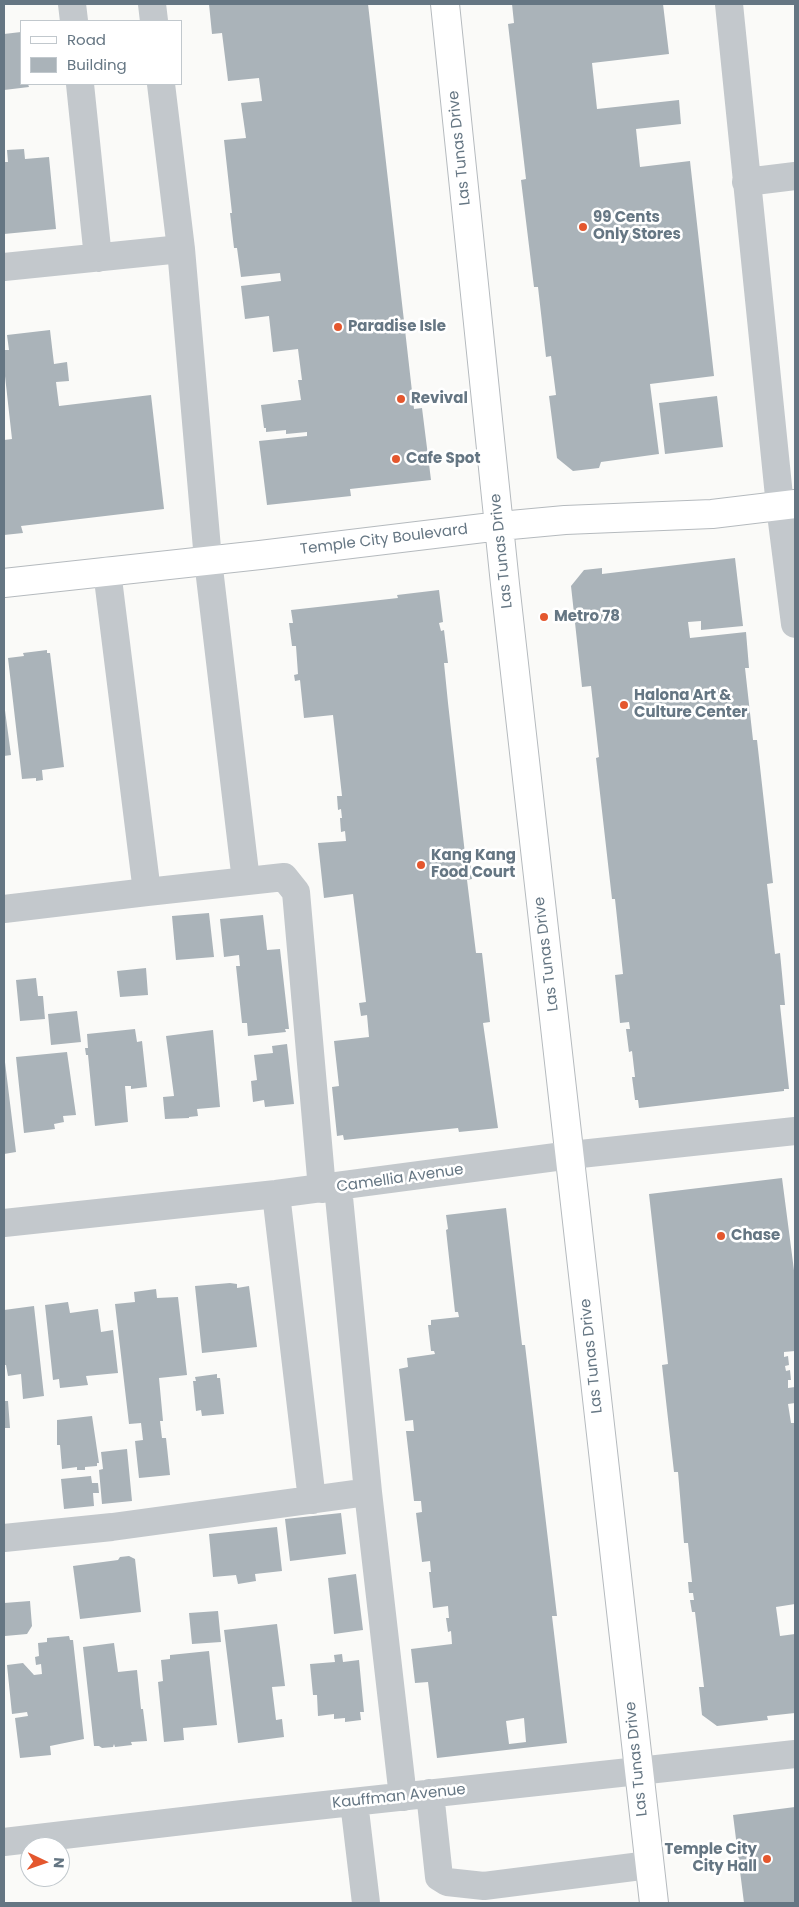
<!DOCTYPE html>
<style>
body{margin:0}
#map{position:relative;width:799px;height:1907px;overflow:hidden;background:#fafaf8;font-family:Poppins,sans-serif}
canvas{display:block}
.frame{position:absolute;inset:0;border:5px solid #657683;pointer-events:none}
.legend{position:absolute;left:20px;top:20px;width:162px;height:65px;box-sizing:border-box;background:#fff;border:1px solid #c1c8cd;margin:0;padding:6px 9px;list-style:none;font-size:15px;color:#657683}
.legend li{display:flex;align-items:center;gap:10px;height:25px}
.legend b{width:25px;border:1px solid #c1c8cd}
.north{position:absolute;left:20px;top:1837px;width:50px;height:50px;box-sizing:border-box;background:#fff;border:1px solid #c1c8cd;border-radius:50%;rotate:93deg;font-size:14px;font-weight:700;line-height:20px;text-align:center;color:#657683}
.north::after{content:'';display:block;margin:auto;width:18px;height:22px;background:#e4572e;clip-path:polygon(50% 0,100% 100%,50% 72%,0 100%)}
</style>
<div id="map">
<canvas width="799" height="1907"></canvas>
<div class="frame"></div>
<ul class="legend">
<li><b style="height:6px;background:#fff"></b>Road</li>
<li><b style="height:14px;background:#aab3b9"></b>Building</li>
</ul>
<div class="north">N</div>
</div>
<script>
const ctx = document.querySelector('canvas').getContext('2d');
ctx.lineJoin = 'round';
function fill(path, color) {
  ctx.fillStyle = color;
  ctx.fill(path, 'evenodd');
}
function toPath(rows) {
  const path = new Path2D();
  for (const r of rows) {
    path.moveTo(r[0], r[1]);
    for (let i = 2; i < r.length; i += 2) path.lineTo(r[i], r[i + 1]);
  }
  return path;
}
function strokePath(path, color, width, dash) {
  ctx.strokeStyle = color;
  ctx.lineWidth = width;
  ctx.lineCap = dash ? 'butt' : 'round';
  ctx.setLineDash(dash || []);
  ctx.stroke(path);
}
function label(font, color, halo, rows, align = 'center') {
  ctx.font = font + ' Poppins,sans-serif';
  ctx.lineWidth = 5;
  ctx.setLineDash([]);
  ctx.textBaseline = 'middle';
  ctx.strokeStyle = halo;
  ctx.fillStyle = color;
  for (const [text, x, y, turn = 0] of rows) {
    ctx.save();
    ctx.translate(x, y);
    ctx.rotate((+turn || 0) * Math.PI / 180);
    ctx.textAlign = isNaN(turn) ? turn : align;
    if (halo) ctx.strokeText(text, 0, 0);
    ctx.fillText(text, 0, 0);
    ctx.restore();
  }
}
fill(toPath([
 [209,4,368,4,414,409,422,408,431,480,350,489,351,496,267,505,259,441,307,436,307,432,286,434,286,430,266,432,266,428,264,428,261,405,301,400,298,380,302,380,298,349,273,352,269,316,245,319,241,286,281,281,280,273,241,277,237,248,234,248,230,213,232,213,224,140,246,138,241,103,262,101,259,78,228,81,222,33,212,34],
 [512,4,663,4,669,54,592,63,597,109,679,100,681,124,636,129,640,167,690,161,714,376,650,384,659,454,601,462,599,468,573,471,557,458,549,396,556,395,551,356,546,357,538,287,534,287,521,180,526,179,508,24,514,23],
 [21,32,21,84,28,84,29,87,4,90,4,34],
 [24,149,25,159,49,157,56,229,4,234,4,162,8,162,7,150],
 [50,330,54,364,67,362,69,381,56,382,59,406,151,395,164,509,21,526,23,533,4,535,4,440,12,439,4,367,4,350,9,350,7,335],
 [717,396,723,447,665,454,659,403],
 [735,558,743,626,701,630,701,621,688,622,690,638,746,632,749,668,745,668,753,740,757,740,773,883,767,884,775,954,780,953,785,1005,780,1005,789,1089,784,1089,784,1091,639,1108,638,1100,635,1100,632,1077,635,1077,632,1051,629,1052,626,1029,630,1029,629,1022,620,1023,615,975,623,974,615,899,612,899,596,758,599,757,591,686,582,687,571,586,584,570,602,568,602,574],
 [439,590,443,622,439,623,441,631,444,630,448,663,444,663,448,703,465,854,469,853,472,879,467,880,476,953,482,953,490,1022,483,1023,498,1128,459,1132,458,1128,344,1140,343,1135,337,1136,332,1087,339,1086,334,1041,369,1037,367,1015,361,1016,359,1003,366,1002,353,894,324,898,318,843,346,841,345,831,341,832,340,818,342,818,341,809,338,810,337,796,342,796,333,715,304,718,300,680,295,681,294,675,298,674,296,646,292,646,289,623,293,623,291,610,398,598,397,595],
 [47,650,47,653,50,653,64,767,42,770,43,780,36,781,36,778,22,779,8,658,24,656,23,653],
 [4,703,11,755,4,756],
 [209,913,214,957,176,960,172,916],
 [263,915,267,950,280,949,289,1029,285,1029,286,1032,248,1036,247,1023,242,1023,236,966,240,966,239,955,224,957,220,919],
 [146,968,148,995,120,997,117,971],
 [36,978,38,996,43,996,45,1019,20,1021,16,980],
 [77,1011,81,1042,51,1045,48,1014],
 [135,1029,137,1042,142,1041,147,1087,131,1089,131,1086,125,1086,128,1122,95,1126,88,1055,86,1055,85,1048,88,1048,87,1034],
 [213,1030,220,1107,197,1109,198,1116,189,1117,189,1118,165,1119,163,1097,174,1096,166,1036],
 [287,1044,294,1104,265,1107,264,1100,253,1102,251,1081,257,1080,254,1055,273,1053,272,1046],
 [67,1052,76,1115,63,1116,64,1122,54,1124,55,1129,24,1133,16,1057],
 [4,1054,16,1152,4,1154],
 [782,1178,795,1278,795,1351,784,1352,784,1357,788,1356,789,1365,785,1366,786,1371,790,1370,791,1380,788,1380,788,1388,795,1387,795,1403,788,1404,791,1423,795,1423,795,1604,776,1607,780,1636,795,1634,795,1713,767,1716,768,1720,717,1726,702,1715,699,1687,704,1687,695,1612,692,1612,690,1600,694,1600,693,1593,689,1593,688,1582,692,1582,688,1543,684,1543,678,1472,674,1472,666,1401,662,1365,668,1364,649,1194],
 [506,1208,522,1345,525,1345,557,1616,552,1616,567,1743,437,1758,428,1682,415,1683,411,1649,452,1644,451,1631,448,1632,446,1618,449,1618,448,1606,433,1608,429,1572,431,1572,430,1561,422,1562,416,1513,422,1512,421,1501,414,1501,406,1431,414,1431,413,1420,405,1421,399,1369,408,1367,407,1358,435,1354,434,1351,431,1351,428,1325,431,1325,431,1320,459,1317,458,1312,455,1312,446,1230,448,1229,446,1215],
 [524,1718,526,1742,509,1744,506,1721],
 [230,1283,237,1284,237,1288,249,1286,257,1347,202,1353,195,1286],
 [156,1289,157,1298,178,1297,187,1375,159,1378,163,1421,160,1421,162,1438,166,1438,170,1475,139,1478,135,1441,143,1440,141,1423,129,1424,115,1304,135,1302,134,1292],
 [68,1302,70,1313,98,1309,101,1332,113,1330,118,1373,86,1376,88,1385,60,1388,59,1379,53,1380,45,1305],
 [34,1306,44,1396,23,1399,21,1374,8,1376,6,1365,4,1365,4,1310],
 [217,1374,217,1378,220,1378,224,1414,202,1416,201,1410,196,1411,193,1381,196,1381,195,1377],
 [4,1401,8,1401,10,1428,4,1428],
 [92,1416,99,1463,97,1463,97,1466,85,1467,85,1470,77,1470,77,1467,62,1469,60,1445,57,1445,57,1420],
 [127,1449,132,1501,102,1504,99,1470,103,1469,101,1452],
 [91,1476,92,1483,98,1483,99,1493,93,1493,94,1506,64,1509,61,1479],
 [341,1513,346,1554,290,1561,285,1519],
 [277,1527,282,1571,255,1574,256,1581,238,1584,236,1575,213,1577,209,1534],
 [129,1556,135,1559,141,1612,80,1619,73,1566,118,1560,120,1557],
 [356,1574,363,1630,334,1634,328,1578],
 [30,1601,32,1626,27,1634,5,1636,4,1603],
 [218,1611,221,1642,192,1644,189,1613],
 [277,1624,285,1686,272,1687,276,1720,282,1719,284,1737,238,1743,224,1630],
 [69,1636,70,1640,73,1640,84,1739,50,1746,51,1755,20,1758,15,1718,28,1716,27,1712,12,1714,7,1665,23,1663,34,1675,42,1674,41,1664,36,1665,35,1657,39,1656,38,1643,47,1642,47,1638],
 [114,1643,118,1672,137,1670,141,1709,143,1709,147,1741,131,1742,132,1745,115,1747,114,1744,113,1747,102,1748,99,1746,94,1746,83,1647],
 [209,1651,217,1725,183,1728,184,1740,164,1742,158,1682,163,1681,161,1660,170,1659,170,1655],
 [342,1654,343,1662,359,1660,364,1712,360,1712,361,1720,345,1722,345,1718,334,1719,334,1714,318,1716,317,1695,313,1695,310,1664,335,1662,334,1655],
 [795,1807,795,1903,744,1903,733,1815]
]), '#aab3b9');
const major = toPath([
 [445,4,505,584,654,1903],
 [4,583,260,555,500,526,565,520,712,514,795,504]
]);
strokePath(major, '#b5babe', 30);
strokePath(toPath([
 [72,4,74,21],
 [152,4,154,21],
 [729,4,780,506,795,624],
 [80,84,98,258],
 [161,84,181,249,208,560,246,881],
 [746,182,795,176],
 [4,267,181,249],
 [107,571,147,892,284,877,296,892,322,1189],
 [4,909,147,892],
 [338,1187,368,1492,403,1797],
 [276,1194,312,1500],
 [4,1223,276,1194,571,1155,795,1131],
 [4,1538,112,1527,368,1492],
 [430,1793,439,1877,447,1882,484,1886,649,1865],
 [354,1802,366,1903],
 [4,1842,251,1813,795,1754]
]), '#c3c8cc', 28);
strokePath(major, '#fff', 28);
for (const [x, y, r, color] of [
 [583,227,5,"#e4572e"],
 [338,327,5,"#e4572e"],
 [401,399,5,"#e4572e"],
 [396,459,5,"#e4572e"],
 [544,617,5,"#e4572e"],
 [624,705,5,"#e4572e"],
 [421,865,5,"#e4572e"],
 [721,1236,5,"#e4572e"],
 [767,1859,5,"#e4572e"]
]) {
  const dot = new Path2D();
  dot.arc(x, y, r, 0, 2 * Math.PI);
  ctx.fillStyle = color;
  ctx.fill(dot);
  strokePath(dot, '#fff', 2);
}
label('15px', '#657683', '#fff', [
 ["Las Tunas Drive",460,148,-96],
 ["Temple City Boulevard",384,540,-7],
 ["Las Tunas Drive",502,551,-96],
 ["Las Tunas Drive",547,954,-97],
 ["Camellia Avenue",400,1179,-8],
 ["Las Tunas Drive",592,1356,-96],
 ["Las Tunas Drive",637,1759,-96],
 ["Kauffman Avenue",399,1797,-6]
]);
label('bold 15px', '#657683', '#fff', [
 ["99 Cents",593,218],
 ["Only Stores",593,235],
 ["Paradise Isle",348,327],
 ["Revival",411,399],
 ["Cafe Spot",406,459],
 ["Metro 78",554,617],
 ["Halona Art &",634,696],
 ["Culture Center",634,713],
 ["Kang Kang",431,856],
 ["Food Court",431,873],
 ["Chase",731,1236],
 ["Temple City",757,1850,"right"],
 ["City Hall",757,1867,"right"]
], 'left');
</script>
